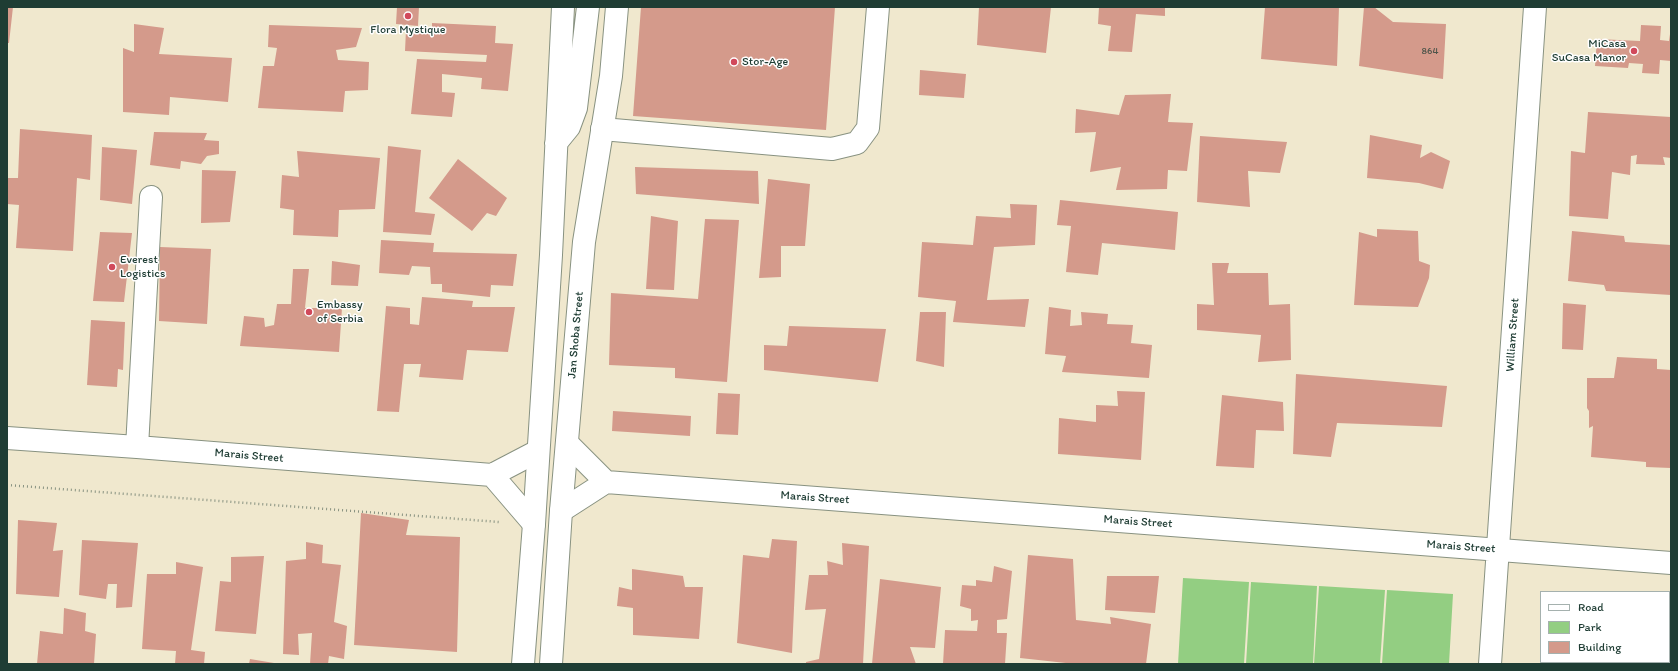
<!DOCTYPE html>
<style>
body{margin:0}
#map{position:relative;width:1678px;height:671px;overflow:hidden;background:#f0e8ce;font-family:Itim,sans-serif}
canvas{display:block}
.frame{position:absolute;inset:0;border:8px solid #1f3d34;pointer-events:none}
.legend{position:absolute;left:1540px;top:591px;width:130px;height:72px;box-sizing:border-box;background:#fff;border:1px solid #a5b1ae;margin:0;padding:5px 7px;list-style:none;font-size:12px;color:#1f3d34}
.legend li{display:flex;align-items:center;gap:8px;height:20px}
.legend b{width:20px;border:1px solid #a5b1ae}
</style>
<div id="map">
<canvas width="1678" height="671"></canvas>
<div class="frame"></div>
<ul class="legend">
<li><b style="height:5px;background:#fff"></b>Road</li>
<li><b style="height:11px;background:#93ce82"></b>Park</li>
<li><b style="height:11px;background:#d49a8b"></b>Building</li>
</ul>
</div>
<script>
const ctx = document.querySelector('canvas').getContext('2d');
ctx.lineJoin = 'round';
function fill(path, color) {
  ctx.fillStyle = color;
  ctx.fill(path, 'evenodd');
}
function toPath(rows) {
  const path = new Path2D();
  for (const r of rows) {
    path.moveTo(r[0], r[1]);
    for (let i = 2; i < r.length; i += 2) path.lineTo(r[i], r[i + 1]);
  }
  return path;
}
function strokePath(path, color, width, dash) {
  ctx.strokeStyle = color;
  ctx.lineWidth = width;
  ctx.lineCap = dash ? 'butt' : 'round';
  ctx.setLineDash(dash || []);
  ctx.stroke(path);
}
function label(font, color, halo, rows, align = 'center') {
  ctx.font = font + ' Itim,sans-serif';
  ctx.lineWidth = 3;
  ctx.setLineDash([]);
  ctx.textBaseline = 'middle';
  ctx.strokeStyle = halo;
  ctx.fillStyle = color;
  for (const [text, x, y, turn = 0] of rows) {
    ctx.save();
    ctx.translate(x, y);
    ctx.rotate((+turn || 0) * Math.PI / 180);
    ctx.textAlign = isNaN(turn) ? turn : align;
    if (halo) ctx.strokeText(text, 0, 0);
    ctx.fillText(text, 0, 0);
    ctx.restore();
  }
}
fill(toPath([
 [1183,578,1249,582,1244,664,1178,664],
 [1251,582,1317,586,1313,664,1246,664],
 [1319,586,1385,590,1380,664,1314,664],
 [1387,590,1453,594,1449,664,1382,664]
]), '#93ce82');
fill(toPath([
 [7,7,13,7,9,43,7,43],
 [397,7,419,7,418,26,396,24],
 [641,7,835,7,826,130,633,116],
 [979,7,1051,7,1046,53,977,45],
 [1099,7,1165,7,1165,16,1136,14,1132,52,1108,51,1111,26,1098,24],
 [1265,7,1339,7,1337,66,1261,59],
 [1364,7,1374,7,1393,22,1446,24,1443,79,1359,66],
 [432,23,496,26,495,43,513,44,508,91,481,89,482,78,442,74,442,92,455,93,452,117,411,114,417,59,486,62,487,55,405,51,406,30,432,31],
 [134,24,164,28,159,54,232,58,228,102,170,97,169,115,123,112,123,48,134,52],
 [269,25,362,28,356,47,336,50,338,60,369,62,368,90,345,91,343,112,258,108,263,66,274,66,277,48,268,47],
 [1641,25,1661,26,1660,40,1669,41,1671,27,1671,61,1660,60,1659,74,1642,73,1643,64,1629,63,1628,68,1595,66,1597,39,1640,41],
 [920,70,966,74,964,98,919,95],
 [1171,94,1168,122,1193,123,1187,171,1168,170,1167,189,1116,190,1121,167,1090,172,1096,132,1075,133,1076,109,1119,115,1125,95],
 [1588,112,1671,117,1671,158,1663,157,1665,165,1636,164,1637,155,1631,156,1630,175,1612,172,1608,219,1569,216,1571,151,1585,153],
 [20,129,92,135,90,180,77,178,73,251,16,248,19,205,7,204,7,178,18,178],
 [154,132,207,133,204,140,219,141,219,154,207,156,201,164,181,161,180,169,150,165],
 [1370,135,1422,145,1420,158,1431,152,1450,161,1443,189,1419,183,1367,178],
 [1200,136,1287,142,1280,173,1248,171,1250,207,1197,202],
 [388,146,421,150,415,212,435,214,431,235,383,232],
 [102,147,137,150,132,204,100,200],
 [297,151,380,158,375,209,339,210,338,237,293,235,294,210,280,208,282,175,299,177],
 [458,159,507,198,496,216,487,213,472,231,429,198],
 [635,167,758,171,759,204,636,194],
 [202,170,236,171,230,222,201,223],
 [768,179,810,184,805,246,781,246,781,277,759,278],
 [1060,200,1178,212,1175,250,1102,243,1098,275,1066,272,1071,226,1057,225],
 [1010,204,1037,205,1035,245,994,247,987,300,1029,299,1025,327,953,322,956,301,918,297,922,242,973,245,976,216,1011,218],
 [651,216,678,221,674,290,646,289],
 [705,219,739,220,727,382,675,378,675,368,609,365,611,293,698,299],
 [1377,229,1418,231,1419,261,1430,265,1429,278,1418,307,1354,305,1359,232,1377,237],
 [1572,231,1624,236,1625,242,1671,245,1671,295,1606,291,1604,285,1568,281],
 [100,232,132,233,124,302,93,301],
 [381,240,434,243,433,252,517,254,513,286,491,285,490,297,442,292,442,284,431,284,430,267,412,266,409,275,379,273],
 [160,247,211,249,207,324,159,321],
 [332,261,360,265,358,286,331,285],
 [1212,263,1229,263,1227,273,1268,273,1269,305,1290,304,1291,360,1258,362,1261,335,1197,330,1197,304,1214,305],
 [293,269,309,269,305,308,342,308,339,352,240,346,244,316,264,318,265,327,274,325,277,304,291,304],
 [422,297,473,301,472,307,515,307,508,352,467,350,463,380,419,377,421,364,404,364,399,412,377,411,386,306,410,308,410,324,419,325],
 [1563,303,1586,305,1583,350,1562,349],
 [1049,307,1071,310,1070,326,1082,325,1081,312,1108,314,1107,324,1133,325,1131,343,1152,345,1149,378,1062,372,1066,356,1045,354],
 [920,312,946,312,944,367,916,361],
 [91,320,125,322,123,370,118,369,117,387,87,385],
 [789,326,886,329,878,382,764,370,764,345,787,346],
 [1617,357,1657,359,1657,369,1671,370,1671,468,1646,467,1646,462,1591,457,1593,426,1589,428,1589,411,1587,408,1587,378,1614,378],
 [1296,374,1447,386,1442,427,1337,423,1331,457,1293,454],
 [1117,391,1145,392,1141,460,1058,454,1059,418,1096,422,1096,405,1118,406],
 [718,393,740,394,738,435,716,434],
 [1222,395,1283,402,1284,431,1256,430,1254,468,1216,466],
 [613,411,691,416,690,436,612,431],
 [361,513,409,520,406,535,460,537,457,652,354,645],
 [18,520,57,523,53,551,63,550,59,597,16,594],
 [772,539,797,541,792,653,737,643,743,555,769,558],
 [82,540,138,543,132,607,116,608,117,584,108,584,106,599,79,595],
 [306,542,323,545,322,563,341,565,334,622,347,626,344,659,329,656,328,664,310,664,312,633,298,634,299,655,283,654,286,561,306,559],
 [842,543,869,546,863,664,806,664,806,662,819,659,826,609,805,610,809,575,828,575,827,561,843,565],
 [1028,555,1073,559,1076,620,1111,624,1110,617,1151,624,1146,664,1075,664,1020,658],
 [264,556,256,634,215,631,220,581,231,582,231,557],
 [176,562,203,567,191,650,205,652,204,664,175,664,176,651,142,649,147,574,176,574],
 [994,566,1012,571,1007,619,997,620,997,633,1007,633,1005,664,943,664,945,630,977,631,978,620,971,621,971,609,960,606,962,585,976,586,976,580,992,582],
 [632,569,683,576,685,587,703,587,699,639,633,635,633,608,617,606,619,587,632,590],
 [1107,576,1159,576,1155,613,1105,610],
 [880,579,941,587,935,648,910,647,916,664,872,664],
 [64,608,86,613,85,631,96,634,94,664,37,664,40,631,63,634],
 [250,659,274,663,274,664,249,664],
 [1570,662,1610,663,1610,664,1570,664]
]), '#d49a8b');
const minor = toPath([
 [602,129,832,149,857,143,868,128,878,7],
 [7,438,137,447,492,475,538,451],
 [567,443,606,482],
 [137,447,151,197],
 [492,475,534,524],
 [561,511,606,482,1671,563],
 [1490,664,1535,7]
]);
const major = toPath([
 [556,143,569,127,576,108,588,7],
 [523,664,534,524,551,255,563,7],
 [551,664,561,511,584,242,611,76,617,7]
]);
strokePath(minor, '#889281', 24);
strokePath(major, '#889281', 24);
strokePath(toPath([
 [7,485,499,522]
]), '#889281', 2.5, [1, 3]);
strokePath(minor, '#fff', 22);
strokePath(major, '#fff', 22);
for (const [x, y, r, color] of [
 [408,16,4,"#d1495b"],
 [1634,51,4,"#d1495b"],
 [734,62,4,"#d1495b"],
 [112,267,4,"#d1495b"],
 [309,312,4,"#d1495b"]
]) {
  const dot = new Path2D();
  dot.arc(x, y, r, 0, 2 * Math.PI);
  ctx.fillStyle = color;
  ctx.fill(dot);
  strokePath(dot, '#fff', 1.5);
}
label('10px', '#4c544a', null, [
 ["864",1430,51]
]);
label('12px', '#1f3d34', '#fff', [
 ["Flora Mystique",408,30,"center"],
 ["MiCasa",1626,44,"right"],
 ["SuCasa Manor",1626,58,"right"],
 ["Stor-Age",742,62],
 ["Everest",120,260],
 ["Logistics",120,274],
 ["Embassy",317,305],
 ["of Serbia",317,319]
], 'left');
label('12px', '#1f3d34', '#fff', [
 ["Jan Shoba Street",576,335,-85],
 ["William Street",1513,335,-86],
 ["Marais Street",249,456,5],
 ["Marais Street",815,498,4],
 ["Marais Street",1138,522,4],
 ["Marais Street",1461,547,4]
]);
</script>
